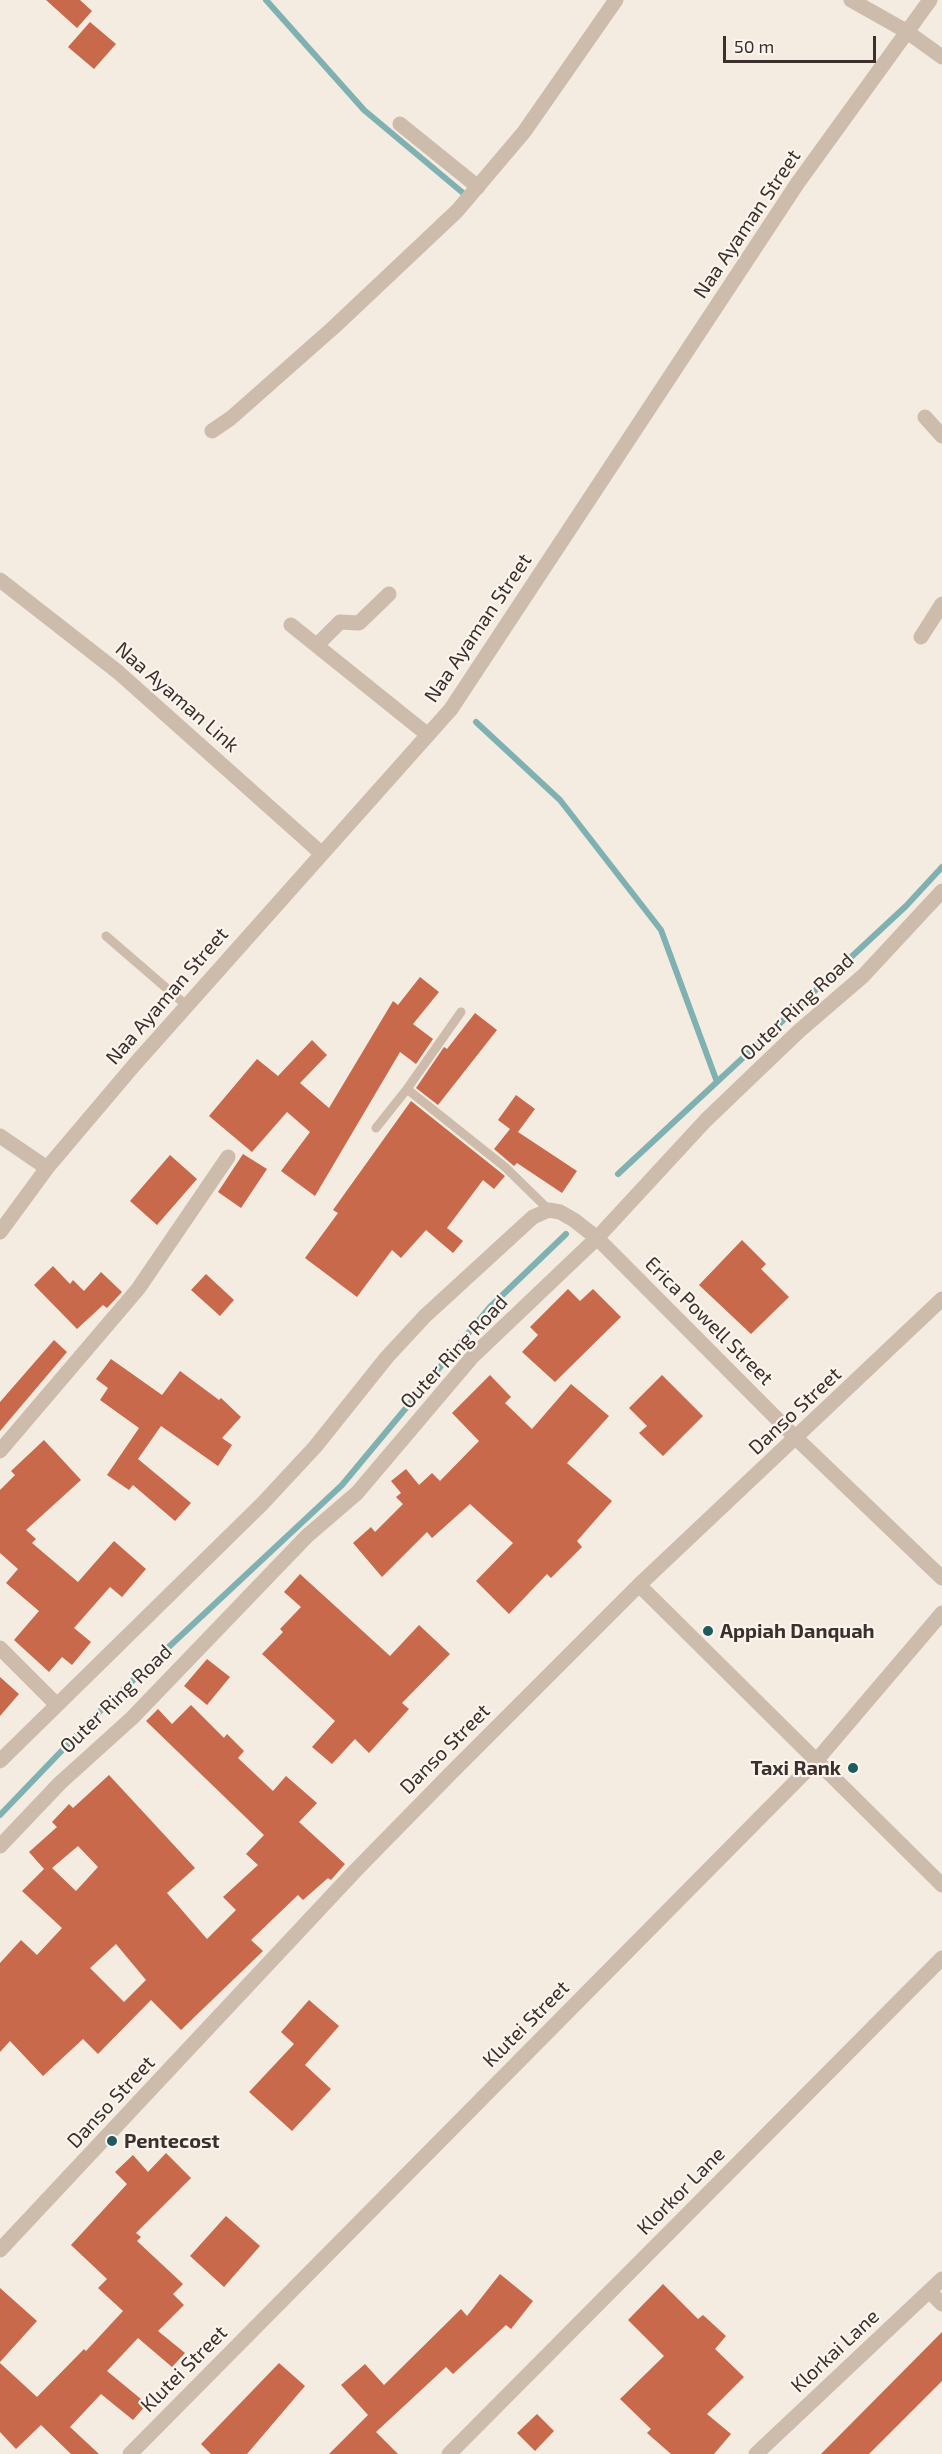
<!DOCTYPE html>
<style>
body{margin:0}
#map{position:relative;width:942px;height:2454px;overflow:hidden;background:#f4ebe1;font-family:"Exo 2",sans-serif}
canvas{display:block}
.scale{position:absolute;left:723px;top:36px;width:153px;height:27px;box-sizing:border-box;border:3px solid #3b302b;border-top:0;padding-left:8px;font-size:18px;line-height:21px;white-space:nowrap;color:#3b302b;-webkit-text-stroke:4px #fbf5ee;paint-order:stroke}
</style>
<div id="map">
<canvas width="942" height="2454"></canvas>
<div class="scale">50 m</div>
</div>
<script>
const ctx = document.querySelector('canvas').getContext('2d');
ctx.lineJoin = 'round';
function toPath(rows) {
  const path = new Path2D();
  for (const r of rows) {
    path.moveTo(r[0], r[1]);
    for (let i = 2; i < r.length; i += 2) path.lineTo(r[i], r[i + 1]);
  }
  return path;
}
function strokePath(path, color, width, dash) {
  ctx.strokeStyle = color;
  ctx.lineWidth = width;
  ctx.lineCap = dash ? 'butt' : 'round';
  ctx.setLineDash(dash || []);
  ctx.stroke(path);
}
function fill(path, color) {
  ctx.fillStyle = color;
  ctx.fill(path, 'evenodd');
}
function label(font, color, halo, rows, align = 'center') {
  ctx.font = font + ' "Exo 2",sans-serif';
  ctx.lineWidth = 4.5;
  ctx.setLineDash([]);
  ctx.textBaseline = 'middle';
  ctx.strokeStyle = halo;
  ctx.fillStyle = color;
  for (const [text, x, y, turn = 0] of rows) {
    ctx.save();
    ctx.translate(x, y);
    ctx.rotate((+turn || 0) * Math.PI / 180);
    ctx.textAlign = isNaN(turn) ? turn : align;
    if (halo) ctx.strokeText(text, 0, 0);
    ctx.fillText(text, 0, 0);
    ctx.restore();
  }
}
strokePath(toPath([
 [266,0,364,110,469,198],
 [476,722,560,800,661,930,717,1082],
 [618,1174,906,906,942,867],
 [0,1815,97,1714,342,1485,490,1307,566,1234]
]), '#7fb0b2', 6);
fill(toPath([
 [46,0,80,0,92,11,77,28],
 [90,22,116,44,94,69,68,47],
 [420,977,439,992,413,1024,433,1039,416,1064,400,1052,315,1196,281,1171,310,1132,287,1112,252,1152,209,1116,257,1059,278,1076,312,1040,327,1055,300,1083,329,1108,393,1001,398,1005],
 [475,1013,497,1030,438,1105,416,1088,444,1047,447,1049],
 [516,1095,535,1109,518,1132,577,1171,562,1193,517,1163,514,1166,494,1149,510,1129,498,1120],
 [411,1101,505,1176,494,1189,483,1180,447,1228,463,1241,453,1253,426,1230,401,1258,392,1250,357,1297,305,1258,338,1213,333,1210],
 [243,1154,267,1169,241,1208,218,1192],
 [170,1155,197,1179,157,1225,130,1201],
 [742,1240,766,1264,761,1269,789,1297,751,1334,699,1285],
 [53,1266,70,1284,73,1280,84,1291,101,1272,122,1292,107,1308,103,1305,77,1329,34,1285],
 [206,1274,234,1300,220,1316,191,1290],
 [568,1289,580,1301,593,1289,621,1317,555,1382,522,1352,538,1335,530,1327],
 [54,1340,67,1352,0,1431,0,1402],
 [111,1359,162,1395,180,1371,219,1400,221,1398,241,1417,222,1438,232,1445,218,1466,161,1426,138,1459,191,1503,175,1521,133,1485,129,1490,107,1475,139,1428,100,1400,108,1388,96,1379],
 [490,1375,511,1397,505,1403,532,1429,571,1384,609,1416,567,1463,612,1501,577,1541,582,1547,551,1578,547,1574,509,1614,476,1581,513,1543,470,1504,432,1538,427,1532,382,1577,353,1543,371,1527,375,1532,403,1504,396,1497,401,1493,391,1481,406,1469,419,1485,432,1473,440,1481,479,1441,452,1413],
 [662,1375,703,1416,663,1456,639,1433,647,1426,629,1408],
 [44,1440,81,1480,26,1530,36,1539,32,1543,78,1582,114,1541,146,1569,122,1597,110,1587,74,1628,91,1642,72,1665,62,1657,49,1672,14,1640,39,1611,6,1583,18,1569,0,1553,0,1490,15,1475,11,1471],
 [300,1574,390,1656,419,1625,450,1654,402,1703,409,1709,369,1753,355,1739,332,1764,312,1747,335,1721,262,1654,283,1632,280,1629,301,1607,284,1592],
 [207,1659,230,1677,207,1705,184,1686],
 [0,1677,19,1694,0,1716],
 [191,1705,224,1738,227,1734,244,1751,238,1758,273,1791,286,1776,317,1803,299,1822,345,1864,331,1880,328,1878,303,1900,298,1895,251,1940,263,1951,181,2030,151,2000,98,2054,83,2039,43,2076,10,2041,0,2052,0,1963,21,1940,37,1955,62,1928,22,1891,44,1869,29,1852,57,1827,52,1822,69,1804,73,1808,109,1775,195,1868,167,1893,207,1939,236,1910,223,1897,258,1865,246,1854,264,1835,146,1721,158,1709,172,1724],
 [78,1846,98,1867,76,1891,52,1868],
 [116,1944,146,1980,124,2002,90,1968],
 [309,2000,339,2026,305,2065,331,2089,292,2131,249,2092,294,2044,281,2032],
 [166,2153,191,2178,136,2233,141,2237,137,2241,183,2284,173,2294,184,2305,158,2331,185,2353,172,2367,138,2338,107,2371,147,2404,133,2420,101,2394,70,2427,99,2454,71,2454,41,2425,16,2449,0,2432,0,2363,37,2397,84,2349,86,2351,123,2311,98,2288,107,2279,71,2245,127,2184,115,2172,133,2155,148,2172],
 [226,2216,260,2246,224,2287,190,2256],
 [500,2274,533,2301,511,2329,506,2325,453,2374,446,2367,376,2432,398,2454,329,2454,368,2415,341,2385,365,2364,384,2385,461,2309,467,2316],
 [663,2284,698,2319,703,2315,726,2336,715,2349,744,2377,707,2414,731,2434,714,2454,671,2454,647,2433,651,2429,620,2399,664,2356,628,2320],
 [0,2288,37,2321,0,2362],
 [942,2332,942,2381,869,2454,821,2454],
 [279,2363,305,2386,247,2454,211,2454,201,2444],
 [537,2414,554,2431,535,2451,517,2433]
]), '#c8694b');
strokePath(toPath([
 [106,936,186,1005],
 [461,1012,407,1089,505,1167,549,1210],
 [376,1128,407,1089]
]), '#cdbbac', 9);
strokePath(toPath([
 [851,0,906,31,942,57],
 [400,124,478,187],
 [925,417,942,436],
 [212,431,231,418,334,327,457,211,524,132,616,0],
 [0,580,118,672,321,853],
 [291,625,428,735],
 [921,637,942,604],
 [317,645,340,622,359,623,389,594],
 [0,1136,47,1168],
 [0,1232,47,1168,135,1064,451,709,797,184,930,0],
 [0,1451,138,1289,228,1157],
 [639,1585,942,1885],
 [0,1648,57,1705],
 [0,1761,262,1504,315,1447,387,1357,425,1316,533,1217,549,1210,560,1212,574,1220,597,1238,797,1439,942,1578],
 [0,1846,60,1783,132,1718,307,1536,357,1493,473,1356,597,1238,706,1120,799,1031,863,976,942,891],
 [0,2250,356,1870,453,1771,639,1585,942,1299],
 [929,2291,942,2304],
 [130,2454,816,1761,942,1613],
 [449,2454,942,1958],
 [756,2454,942,2279]
]), '#cdbbac', 15);
for (const [x, y, r, color] of [
 [708,1631,6,"#1f5a5e"],
 [853,1768,6,"#1f5a5e"],
 [112,2141,6,"#1f5a5e"]
]) {
  const dot = new Path2D();
  dot.arc(x, y, r, 0, 2 * Math.PI);
  ctx.fillStyle = color;
  ctx.fill(dot);
  strokePath(dot, '#fbf5ee', 2);
}
label('20px', '#3b302b', '#fbf5ee', [
 ["Naa Ayaman Street",747,224,-56],
 ["Naa Ayaman Street",478,628,-56],
 ["Naa Ayaman Link",177,697,41],
 ["Naa Ayaman Street",167,996,-49],
 ["Outer Ring Road",797,1007,-43],
 ["Erica Powell Street",709,1321,45],
 ["Outer Ring Road",454,1352,-47],
 ["Danso Street",795,1411,-43],
 ["Outer Ring Road",116,1699,-44],
 ["Danso Street",445,1749,-45],
 ["Klutei Street",526,2024,-45],
 ["Danso Street",111,2102,-47],
 ["Klorkor Lane",681,2191,-45],
 ["Klorkai Lane",835,2351,-43],
 ["Klutei Street",184,2369,-45]
]);
label('bold 20px', '#3b302b', '#fbf5ee', [
 ["Appiah Danquah",720,1631],
 ["Taxi Rank",841,1768,"right"],
 ["Pentecost",124,2141]
], 'left');
</script>
